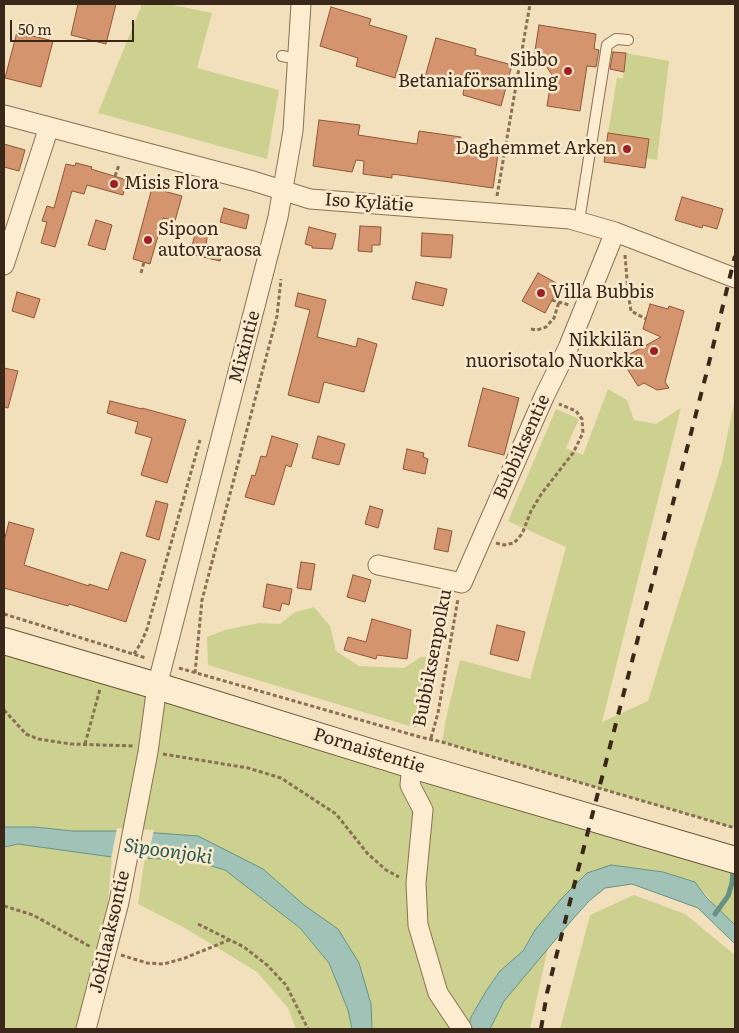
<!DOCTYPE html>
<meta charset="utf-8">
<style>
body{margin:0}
#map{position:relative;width:739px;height:1033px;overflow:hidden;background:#f2e0bc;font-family:Literata,serif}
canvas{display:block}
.frame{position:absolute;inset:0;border:5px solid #39281a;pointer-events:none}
.scale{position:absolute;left:10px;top:20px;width:124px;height:22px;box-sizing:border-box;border:2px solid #39281a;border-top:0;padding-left:6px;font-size:15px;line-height:18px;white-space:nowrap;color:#39281a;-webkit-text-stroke:4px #f9eacd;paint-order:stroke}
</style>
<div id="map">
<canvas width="739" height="1033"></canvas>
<div class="frame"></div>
<div class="scale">50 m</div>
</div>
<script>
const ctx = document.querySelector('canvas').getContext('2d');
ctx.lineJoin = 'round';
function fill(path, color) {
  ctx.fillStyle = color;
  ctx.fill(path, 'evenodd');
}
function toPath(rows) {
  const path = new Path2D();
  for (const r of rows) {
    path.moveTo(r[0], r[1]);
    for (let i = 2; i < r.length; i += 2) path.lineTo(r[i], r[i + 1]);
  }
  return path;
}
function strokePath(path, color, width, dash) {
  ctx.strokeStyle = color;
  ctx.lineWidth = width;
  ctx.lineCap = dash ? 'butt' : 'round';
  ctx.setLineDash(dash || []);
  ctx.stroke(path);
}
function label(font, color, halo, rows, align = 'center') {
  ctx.font = font + ' Literata,serif';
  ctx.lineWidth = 5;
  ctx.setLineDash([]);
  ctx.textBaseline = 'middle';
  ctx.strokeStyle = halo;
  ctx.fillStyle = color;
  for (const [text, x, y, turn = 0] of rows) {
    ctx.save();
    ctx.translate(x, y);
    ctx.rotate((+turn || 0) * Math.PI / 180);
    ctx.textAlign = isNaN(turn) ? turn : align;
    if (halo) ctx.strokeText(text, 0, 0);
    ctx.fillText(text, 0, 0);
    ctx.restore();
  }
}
fill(toPath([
 [142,4,168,4,212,13,197,68,279,90,267,159,98,113],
 [626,53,669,61,657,160,646,158,649,139,608,133,617,78,623,78],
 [608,389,627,400,634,420,656,424,681,408,602,722,648,701,722,462,735,398,735,828,442,742,446,719,460,660,530,679,566,547,508,521,556,409,579,419,566,448,583,455],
 [314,607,330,626,336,651,359,666,404,668,421,657,437,658,429,705,416,728,208,665,207,637,225,630,259,623,280,624,295,612],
 [4,641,735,860,735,925,718,909,695,882,663,872,610,865,535,930,523,951,500,971,486,991,471,1017,468,1029,372,1029,372,1025,338,929,304,905,262,869,197,836,129,831,73,831,35,827,4,827],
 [18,844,112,857,108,900,106,954,86,1029,4,1029,4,847],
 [145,857,191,860,225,870,300,928,329,963,348,1010,352,1029,296,1029,288,1008,257,972,185,928,138,904],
 [634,895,685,914,735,955,735,1029,560,1029,590,915],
 [548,948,530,1029,490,1029,504,1001]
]), '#ccd18f');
const water = toPath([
 [4,827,35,827,73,831,129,831,198,836,263,869,304,905,338,929,359,963,371,1004,372,1029,352,1029,348,1010,329,963,300,928,225,870,191,860,112,857,18,844,4,847,4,827],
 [611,865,663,872,695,882,706,897,735,925,735,944,698,908,632,884,605,888,589,901,572,920,504,1001,490,1029,468,1029,471,1017,486,991,500,971,523,951,535,930,561,899,587,873,611,865]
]);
fill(water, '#a1c3b7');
strokePath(water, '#679185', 1);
fill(toPath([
 [117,828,154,830,147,860,111,859]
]), '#f2e0bc');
strokePath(toPath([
 [715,914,728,896,732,883,733,870]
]), '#679185', 5);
const building = toPath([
 [78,4,116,4,106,44,71,35,78,4],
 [331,7,371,19,369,25,407,36,395,78,356,66,358,58,320,46,331,7],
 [539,25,596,34,594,49,599,50,596,67,587,66,580,111,547,106,552,75,541,58,534,57,539,25],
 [17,32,53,41,41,87,5,78,17,32],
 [436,38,476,49,475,55,512,65,501,106,463,95,464,88,425,77,436,38],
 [613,52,626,53,624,72,610,69,613,52],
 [319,120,360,125,358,135,417,144,419,131,461,137,459,148,498,154,493,188,392,174,392,178,363,174,364,161,356,160,352,172,313,166,319,120],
 [608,133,649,139,645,168,604,162,608,133],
 [4,144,25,150,19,171,4,167,4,144],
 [76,163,92,167,91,169,127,180,123,195,87,185,84,194,72,191,55,247,41,243,47,222,42,221,47,206,54,208,66,164,75,166,76,163],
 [152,188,182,196,175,221,163,218,150,264,133,259,152,188],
 [682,197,723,209,717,229,703,225,702,228,675,220,682,197],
 [224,208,249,215,246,229,220,222,224,208],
 [96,220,112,225,105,250,88,245,96,220],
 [360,226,381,227,380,245,372,245,372,252,358,251,360,226],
 [309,227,336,234,332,249,312,248,312,246,305,244,309,227],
 [196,230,208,233,206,244,223,248,220,261,190,254,196,230],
 [422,233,453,235,451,258,421,256,422,233],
 [538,273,560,285,545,313,522,301,538,273],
 [416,282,447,289,443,306,412,299,416,282],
 [17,292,40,299,34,318,12,311,17,292],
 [298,293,326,300,317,337,356,347,358,338,377,344,364,392,324,382,319,403,288,395,310,310,295,306,298,293],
 [650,304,668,309,669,306,684,311,665,382,669,388,657,390,644,383,638,386,621,359,661,337,643,329,650,304],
 [4,368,18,371,8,408,4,407,4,368],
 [483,388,519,398,504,455,468,446,483,388],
 [110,401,142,409,142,408,186,420,167,483,141,475,152,438,135,433,138,422,107,413,110,401],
 [272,436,298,444,291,467,286,465,274,505,245,497,252,475,255,476,261,456,266,457,272,436],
 [318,436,345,444,339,465,312,458,318,436],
 [407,449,424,453,423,457,428,459,425,474,403,469,407,449],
 [156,501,168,504,159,540,146,536,156,501],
 [370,506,383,510,378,528,365,524,370,506],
 [9,522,34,529,24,565,89,586,89,584,108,590,121,552,146,560,126,622,69,604,68,606,4,588,4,541,9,522],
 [438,528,452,531,448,552,434,549,438,528],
 [301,562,315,564,311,590,297,588,301,562],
 [353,575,371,580,365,602,347,597,353,575],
 [267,584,292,589,289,605,282,603,280,611,263,607,267,584],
 [372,619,411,630,407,659,377,655,376,659,344,650,348,637,366,642,372,619],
 [497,625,525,632,518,661,490,654,497,625]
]);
fill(building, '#d4946e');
strokePath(building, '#8d5637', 1);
const lane = toPath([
 [282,56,298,59],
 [579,221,607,45,616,39,628,40]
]);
const street = toPath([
 [4,115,253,181,310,199,570,219,615,232,735,278],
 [4,265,49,127],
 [378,565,462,583,544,397,568,348,615,232],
 [412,765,410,785,423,810,416,883,418,925,438,993,462,1029],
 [86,1029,119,902,148,752,157,686,278,217,293,131,301,4]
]);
const secondary = toPath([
 [4,641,157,686,412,765,735,860]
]);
strokePath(lane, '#8b6f54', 12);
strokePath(street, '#8b6f54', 21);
strokePath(secondary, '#6d5037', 28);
strokePath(toPath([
 [505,152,524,155],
 [115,176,119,165],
 [497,196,530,4],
 [625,255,628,292,631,311,646,319],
 [141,273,144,262],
 [552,300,569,305],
 [531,329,537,330,546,327,554,318,559,302],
 [496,543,504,545,514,543,522,534,531,511,542,493,573,453,583,433,582,419,576,411,559,404],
 [4,614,146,658],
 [134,654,141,643,147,629,200,440],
 [179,668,420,737,442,742,735,828],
 [195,673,202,600,277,316,281,279],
 [4,710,26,734,38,739,71,744,134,746],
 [431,738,438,713,458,599],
 [85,744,100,689],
 [163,754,248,768,281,778,336,814,368,854,386,870,399,877],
 [4,906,33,915,91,947],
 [198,924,244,947,267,965,286,985,308,1029],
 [121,955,147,963,164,964,185,958,229,940]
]), '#8b6f54', 3, [4, 2.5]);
strokePath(lane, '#fcedd0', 10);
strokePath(street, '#fcedd0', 19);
strokePath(secondary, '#fcedd0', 26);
strokePath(toPath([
 [541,1029,547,993,577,874,706,375,735,256]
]), '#39281a', 4, [9, 9]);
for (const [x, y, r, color] of [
 [568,71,5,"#a01e24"],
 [627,149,5,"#a01e24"],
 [114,184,5,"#a01e24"],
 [148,240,5,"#a01e24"],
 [541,293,5,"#a01e24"],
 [654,351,5,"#a01e24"]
]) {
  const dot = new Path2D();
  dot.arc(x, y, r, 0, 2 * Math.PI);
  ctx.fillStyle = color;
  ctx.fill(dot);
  strokePath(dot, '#f9eacd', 2);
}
label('18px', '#39281a', '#f9eacd', [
 ["Sibbo",558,61],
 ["Betaniaförsamling",558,82],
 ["Daghemmet Arken",617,149],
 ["Misis Flora",124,184,"left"],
 ["Sipoon",158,230,"left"],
 ["autovaraosa",158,251,"left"],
 ["Villa Bubbis",551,293,"left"],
 ["Nikkilän",644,341],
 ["nuorisotalo Nuorkka",644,362]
], 'right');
label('18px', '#39281a', '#f9eacd', [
 ["Iso Kylätie",369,203,4],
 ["Mixintie",245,347,-75],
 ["Bubbiksentie",522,447,-66],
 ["Bubbiksenpolku",433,658,-79],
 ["Pornaistentie",369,751,17],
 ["Jokilaaksontie",110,932,-77]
]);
label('italic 19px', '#285b55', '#f9eacd', [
 ["Sipoonjoki",168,852,8]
]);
</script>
